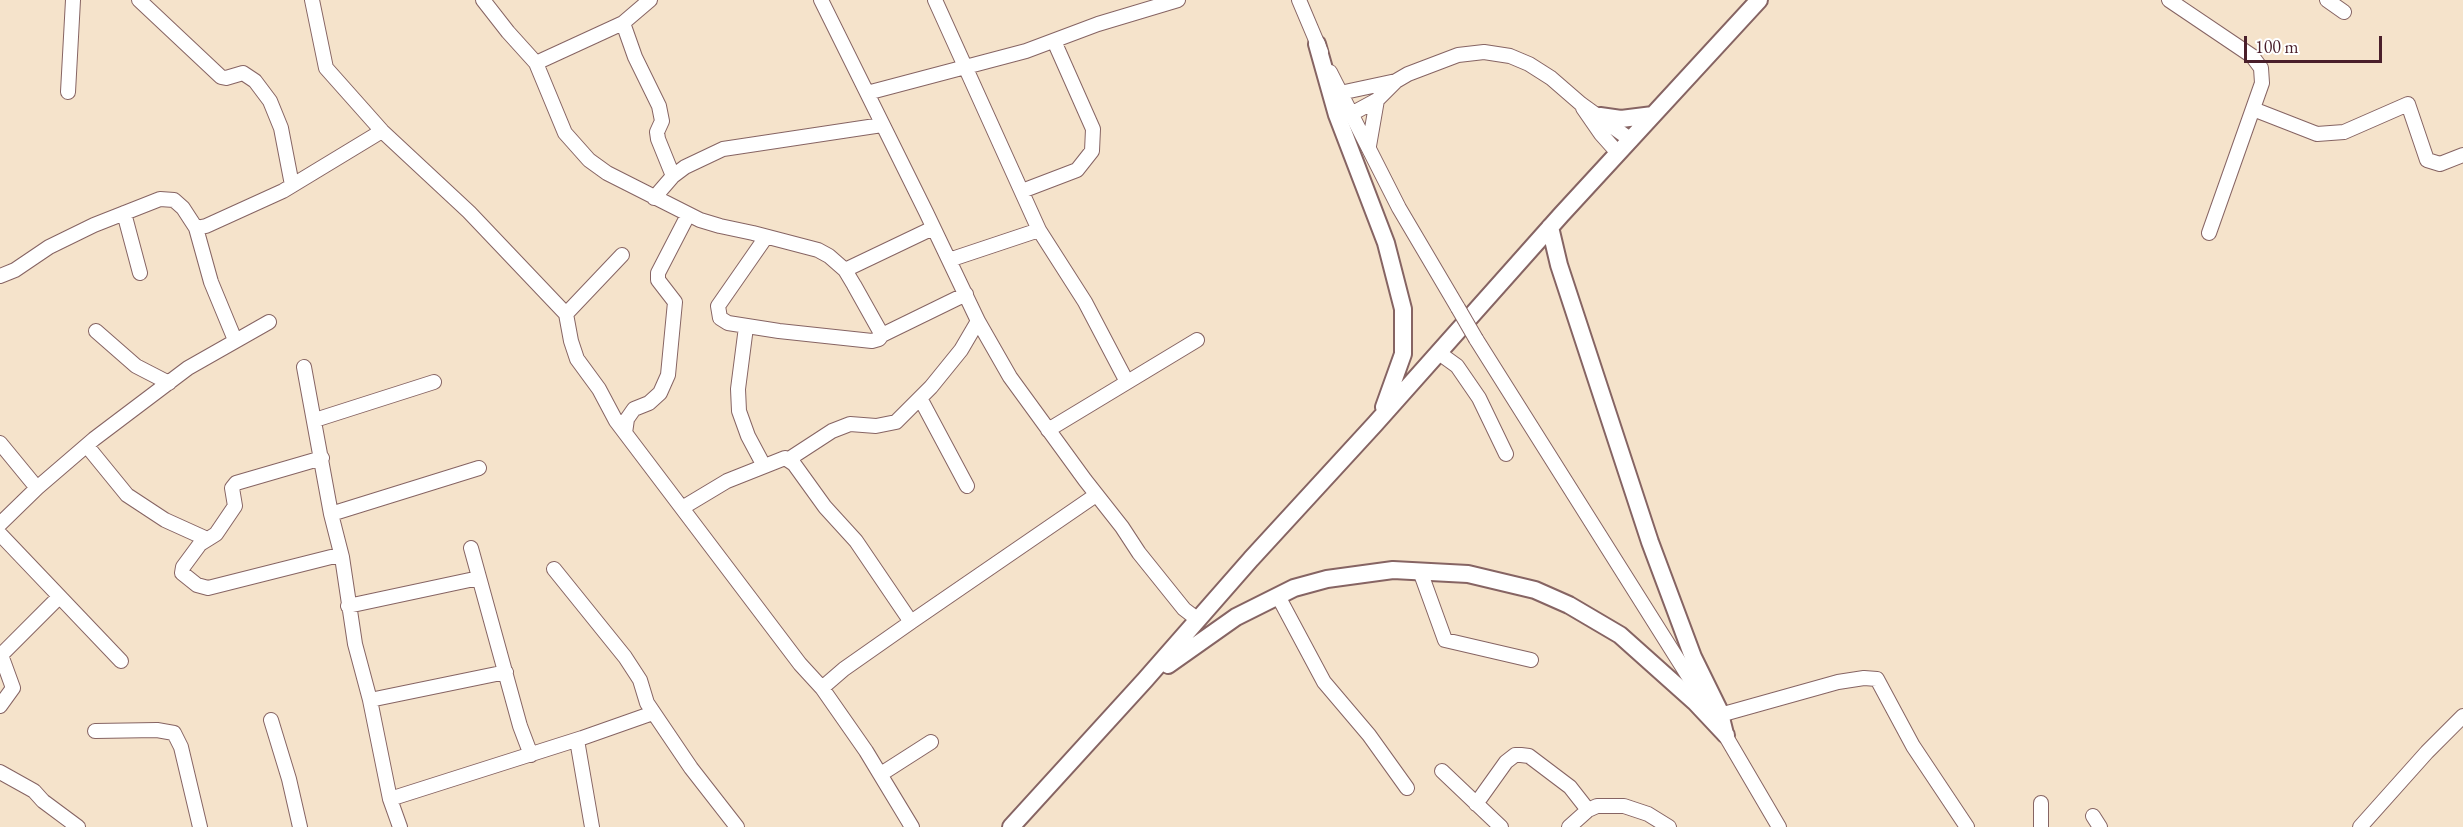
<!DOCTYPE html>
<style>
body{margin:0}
#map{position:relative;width:2463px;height:827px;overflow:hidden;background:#f5e3cb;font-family:"EB Garamond",serif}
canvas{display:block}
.scale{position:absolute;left:2244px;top:36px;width:138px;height:27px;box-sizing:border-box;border:3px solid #4a1f2b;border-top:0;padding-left:8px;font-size:18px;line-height:21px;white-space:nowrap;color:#4a1f2b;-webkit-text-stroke:4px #fff;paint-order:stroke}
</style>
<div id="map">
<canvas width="2463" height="827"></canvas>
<div class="scale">100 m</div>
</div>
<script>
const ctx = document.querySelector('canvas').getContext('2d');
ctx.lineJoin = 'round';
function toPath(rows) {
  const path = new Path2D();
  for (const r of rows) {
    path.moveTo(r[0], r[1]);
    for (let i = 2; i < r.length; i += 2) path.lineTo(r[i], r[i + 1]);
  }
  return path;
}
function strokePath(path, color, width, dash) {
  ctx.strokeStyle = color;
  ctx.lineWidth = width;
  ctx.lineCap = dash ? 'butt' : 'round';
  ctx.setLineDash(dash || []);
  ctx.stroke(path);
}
const minor = toPath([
 [139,0,221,77,226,78,243,73,255,81,270,101,281,128,292,185],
 [312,0,326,68,382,131,469,212,566,314,571,341,577,359,599,389,616,421,800,664,822,688,866,751,912,827],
 [483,0,508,32,536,63,565,133,589,160,607,173,700,220,720,226,753,233,818,250,829,256,845,270,854,285,882,335,879,339,872,341,779,331,728,323,720,318,718,306,766,237],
 [821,0,926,212,978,321,1010,377,1085,480,1122,527,1139,553,1184,609,1197,619],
 [935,0,1039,230,1085,302,1127,382],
 [1299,0,1321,52],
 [2169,0,2252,56,2261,68,2262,83,2209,233],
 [2327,0,2344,12],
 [623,23,635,57,659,106,662,121,657,132,658,139,673,176],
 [536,63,623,23,650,0],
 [1330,72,1399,208,1458,308],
 [68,92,73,0],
 [867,93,1026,51,1098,24,1178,0],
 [1340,93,1396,81],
 [1583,108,1601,134,1618,153],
 [2253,109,2317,134,2344,132,2408,104,2427,160,2440,164,2463,155],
 [1353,113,1377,100,1396,81,1408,74,1458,55,1484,52,1510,56,1529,64,1551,78,1581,104,1631,140],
 [1369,146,1377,100],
 [1022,191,1077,170,1092,151,1093,129,1054,41],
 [654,198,673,176,685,167,723,149,882,125],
 [124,213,140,273],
 [196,228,211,282,235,340],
 [949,260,1039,230],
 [845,270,933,228],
 [0,276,15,270,49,247,94,225,160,199,174,200,183,208,196,228,206,226,283,191,382,131],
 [566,314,622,255],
 [746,327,738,389,739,411,748,436,764,466],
 [96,331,136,366,169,383],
 [882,335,966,294],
 [1476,339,1709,709],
 [1439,353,1457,366,1479,398,1506,454],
 [304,367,331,514,342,557,355,644,370,700,390,799,400,827],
 [920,398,967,486],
 [315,420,434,382],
 [1048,430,1197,340],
 [625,433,627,419,634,409,649,403,660,393,668,375,675,302,658,280,658,273,688,215],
 [0,443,37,488],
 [87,446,127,495,165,520,207,539],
 [322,458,236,483,232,488,235,506,216,534,200,544,183,567,182,573,197,585,208,588,331,557,342,557],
 [789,459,832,431,850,424,876,426,896,422,931,387,961,350,978,321],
 [682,508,727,481,785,458,794,464,825,507,856,541,911,622,844,669,822,688],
 [331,514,479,468],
 [0,524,37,488,94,439,188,368,269,322],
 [0,534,121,661],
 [471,548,520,726,531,755],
 [554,569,625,657,640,680,647,703,691,768,737,827],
 [1420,571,1445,640,1531,660],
 [1278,596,1324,682,1369,735,1407,788],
 [348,606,479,578],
 [911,622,1096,495],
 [370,700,506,672],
 [0,706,13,688,1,655,59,597],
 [1720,715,1838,682,1864,678,1877,679,1913,746,1967,827],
 [271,720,289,779,300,827],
 [1721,728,1779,827],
 [95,731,157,730,174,733,181,747,200,827],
 [577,740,592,827],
 [1442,771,1501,827],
 [0,772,34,791,43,801,78,827],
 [881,774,931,742],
 [390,799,582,738,653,713],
 [1476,804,1506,762,1515,755,1521,755,1529,756,1570,787,1588,810],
 [2093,816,2100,827],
 [1569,827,1588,810,1597,806,1624,806,1648,814,1669,827],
 [2041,827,2041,803],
 [2360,827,2427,752,2463,716]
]);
const major = toPath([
 [1317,44,1337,115,1386,243,1403,309,1403,354,1384,407],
 [1600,116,1621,119,1653,115],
 [1550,227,1559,265,1650,542,1693,657,1719,710,1725,734],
 [1168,665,1236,617,1294,588,1327,579,1393,570,1468,574,1535,590,1569,605,1620,635,1695,702,1726,735],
 [1011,827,1145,680,1251,559,1375,424,1561,215,1759,0]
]);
strokePath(minor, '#866463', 16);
strokePath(major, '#866463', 20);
strokePath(minor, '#fff', 14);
strokePath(major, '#fff', 16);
const minorBridge = toPath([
 [1458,308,1476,339]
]);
strokePath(minorBridge, '#866463', 16, []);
strokePath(minorBridge, '#fff', 14);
</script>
